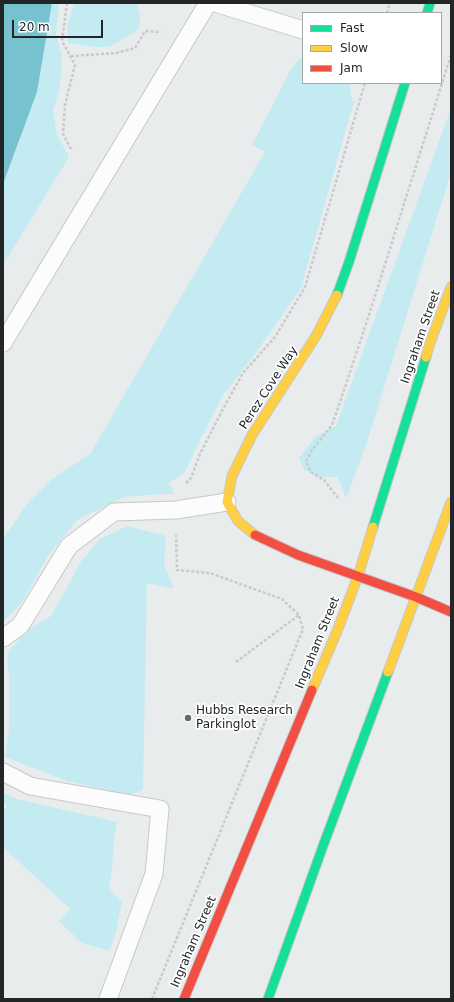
<!DOCTYPE html>
<style>
body{margin:0}
#map{position:relative;width:454px;height:1002px;overflow:hidden;background:#e9eced;font-family:"DejaVu Sans",sans-serif}
canvas{display:block}
.frame{position:absolute;inset:0;border:4px solid #232626;pointer-events:none}
.legend{position:absolute;left:302px;top:12px;width:140px;height:72px;box-sizing:border-box;background:#fff;border:1px solid #a7a8a8;margin:0;padding:5px 7px;list-style:none;font-size:12px;color:#232626}
.legend li{display:flex;align-items:center;gap:8px;height:20px}
.legend b{width:20px;border:1px solid #a7a8a8}
.scale{position:absolute;left:12px;top:20px;width:91px;height:18px;box-sizing:border-box;border:2px solid #232626;border-top:0;padding-left:5px;font-size:12px;line-height:14px;white-space:nowrap;color:#232626;-webkit-text-stroke:3px #fff;paint-order:stroke}
</style>
<div id="map">
<canvas width="454" height="1002"></canvas>
<div class="frame"></div>
<ul class="legend">
<li><b style="height:5px;background:#16e098"></b>Fast</li>
<li><b style="height:5px;background:#ffcf43"></b>Slow</li>
<li><b style="height:5px;background:#f24e42"></b>Jam</li>
</ul>
<div class="scale">20 m</div>
</div>
<script>
const ctx = document.querySelector('canvas').getContext('2d');
ctx.lineJoin = 'round';
function fill(path, color) {
  ctx.fillStyle = color;
  ctx.fill(path, 'evenodd');
}
function toPath(rows) {
  const path = new Path2D();
  for (const r of rows) {
    path.moveTo(r[0], r[1]);
    for (let i = 2; i < r.length; i += 2) path.lineTo(r[i], r[i + 1]);
  }
  return path;
}
function strokePath(path, color, width, dash) {
  ctx.strokeStyle = color;
  ctx.lineWidth = width;
  ctx.lineCap = dash ? 'butt' : 'round';
  ctx.setLineDash(dash || []);
  ctx.stroke(path);
}
function label(font, color, halo, rows, align = 'center') {
  ctx.font = font + ' "DejaVu Sans",sans-serif';
  ctx.lineWidth = 3.5;
  ctx.setLineDash([]);
  ctx.textBaseline = 'middle';
  ctx.strokeStyle = halo;
  ctx.fillStyle = color;
  for (const [text, x, y, turn = 0] of rows) {
    ctx.save();
    ctx.translate(x, y);
    ctx.rotate((+turn || 0) * Math.PI / 180);
    ctx.textAlign = isNaN(turn) ? turn : align;
    if (halo) ctx.strokeText(text, 0, 0);
    ctx.fillText(text, 0, 0);
    ctx.restore();
  }
}
fill(toPath([
 [52,3,59,3,56,33,62,58,60,88,53,111,57,134,69,157,3,265,3,184,37,92],
 [74,3,137,3,140,15,140,27,132,34,109,47,93,47,68,43,67,27],
 [303,56,303,83,349,83,352,100,354,101,301,288,250,361,223,395,194,452,185,472,169,483,174,494,161,494,124,497,77,520,48,556,21,604,3,622,3,539,27,504,52,479,90,454,265,152,252,145,290,71,300,58],
 [451,108,451,173,368,439,346,499,338,477,319,477,304,470,299,458,315,437,336,426],
 [127,526,166,536,164,564,174,589,147,583,143,790,130,795,67,781,5,757,9,729,9,677,7,654,26,631,51,616,82,560,100,539],
 [3,793,17,799,117,822,114,839,112,869,109,888,122,902,116,931,110,951,82,943,59,921,70,909,3,847,3,810,7,806,3,802]
]), '#c4ebf2');
fill(toPath([
 [3,3,52,3,37,92,3,184]
]), '#76c2ce');
const lane = toPath([
 [215,3,303,30],
 [3,343,208,3],
 [3,638,20,626,69,546,114,512,176,510,227,502],
 [3,772,30,786,160,809,154,874,108,999]
]);
const fast = toPath([
 [427,13,430,3],
 [337,295,349,262,405,83],
 [373,527,426,357],
 [268,999,323,846,388,672]
]);
const slow = toPath([
 [426,357,430,343,451,287],
 [255,535,238,521,227,502,232,476,252,435,316,336,337,295],
 [388,672,451,502],
 [312,690,338,629,358,576,373,527]
]);
const jam = toPath([
 [255,535,298,555,416,597,451,612],
 [184,999,312,690]
]);
strokePath(lane, '#c6c8c9', 19);
strokePath(fast, '#c6c8c9', 11);
strokePath(slow, '#c6c8c9', 11);
strokePath(jam, '#c6c8c9', 11);
strokePath(toPath([
 [67,3,62,41,75,65,65,105,63,134,72,151],
 [387,13,390,3],
 [71,56,116,53,135,48,145,31,161,32],
 [186,483,191,478,200,454,223,409,243,373,275,337,305,287,365,83],
 [338,498,324,480,311,472,306,461,312,450,332,425,340,402,369,315,451,55],
 [236,662,299,615],
 [152,999,303,629,299,615,282,599,210,573,177,570,176,535]
]), '#cacaca', 2.5, [3, 2]);
strokePath(lane, '#fcfcfc', 17);
strokePath(fast, '#16e098', 9);
strokePath(slow, '#ffcf43', 9);
strokePath(jam, '#f24e42', 9);
for (const [x, y, r, color] of [
 [188,718,4,"#686b6c"]
]) {
  const dot = new Path2D();
  dot.arc(x, y, r, 0, 2 * Math.PI);
  ctx.fillStyle = color;
  ctx.fill(dot);
  strokePath(dot, '#fff', 1.5);
}
label('12px', '#232626', '#fff', [
 ["Ingraham Street",421,337,-71],
 ["Perez Cove Way",269,388,-57],
 ["Ingraham Street",318,643,-68],
 ["Ingraham Street",194,942,-67]
]);
label('12px', '#232626', '#fff', [
 ["Hubbs Research",196,711],
 ["Parkinglot",196,725]
], 'left');
</script>
